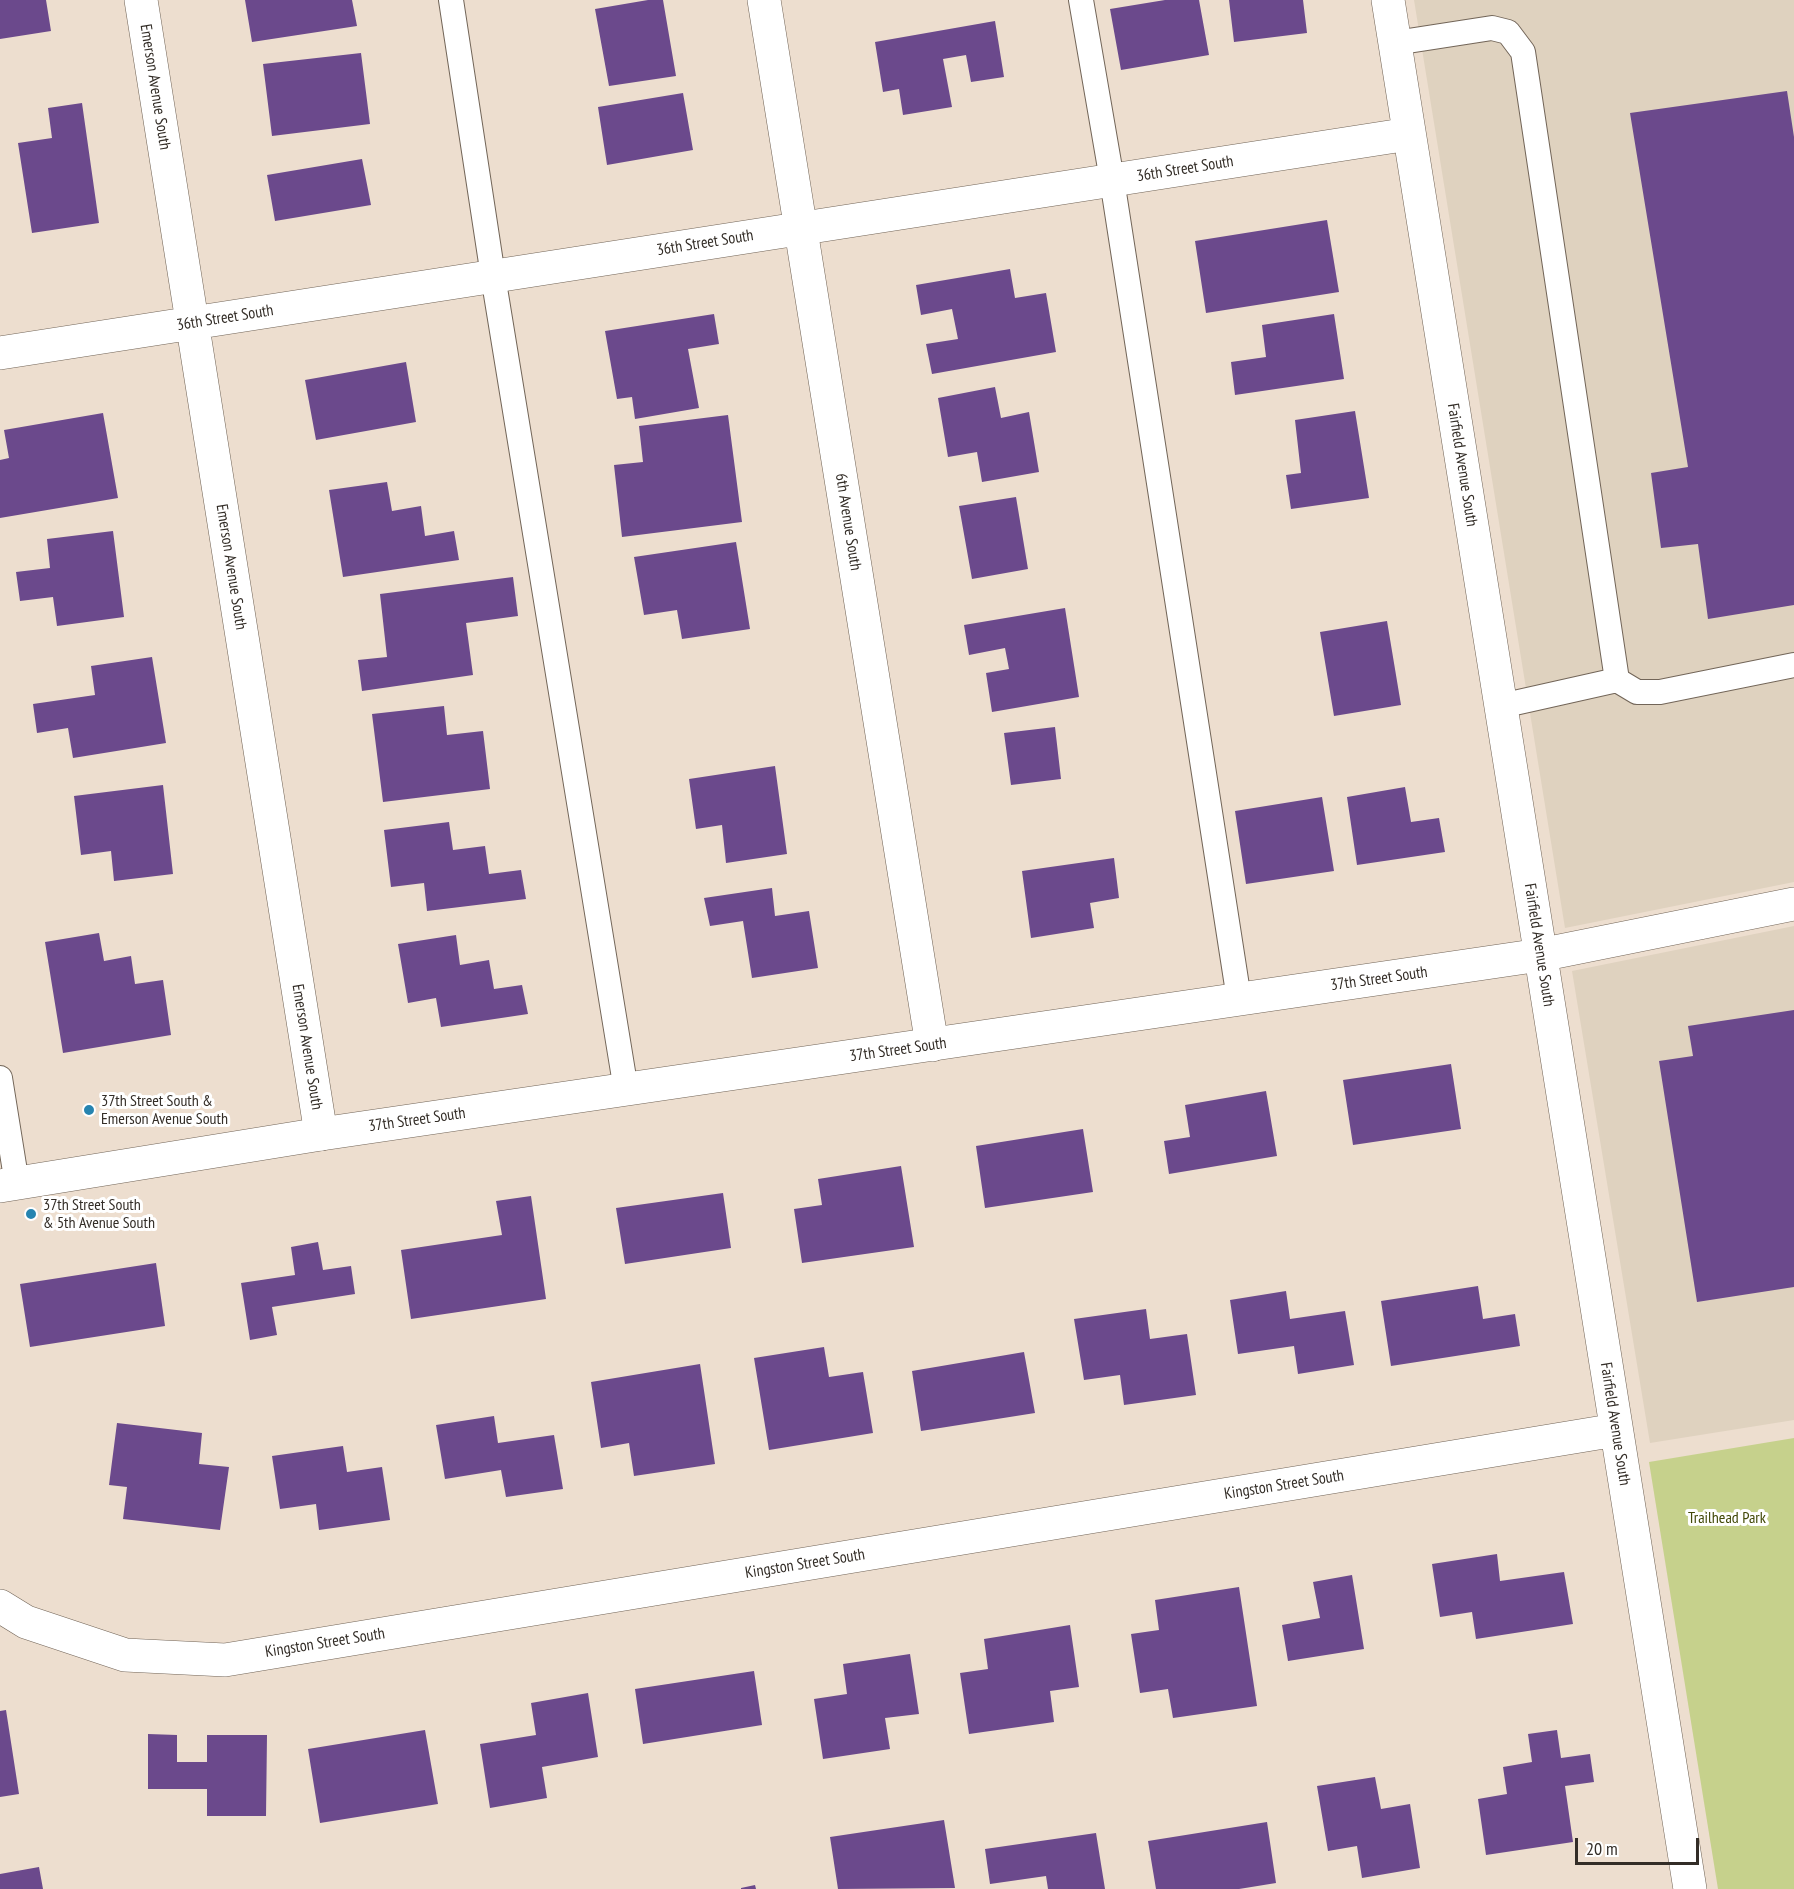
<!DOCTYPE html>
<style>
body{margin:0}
#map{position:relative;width:1794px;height:1889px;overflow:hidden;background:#eddecf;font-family:"PT Sans Narrow",sans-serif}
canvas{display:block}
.scale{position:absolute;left:1575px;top:1838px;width:124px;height:27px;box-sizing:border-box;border:3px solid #332d27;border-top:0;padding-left:8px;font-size:18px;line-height:21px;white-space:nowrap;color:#332d27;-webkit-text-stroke:4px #fff;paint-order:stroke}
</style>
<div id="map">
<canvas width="1794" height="1889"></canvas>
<div class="scale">20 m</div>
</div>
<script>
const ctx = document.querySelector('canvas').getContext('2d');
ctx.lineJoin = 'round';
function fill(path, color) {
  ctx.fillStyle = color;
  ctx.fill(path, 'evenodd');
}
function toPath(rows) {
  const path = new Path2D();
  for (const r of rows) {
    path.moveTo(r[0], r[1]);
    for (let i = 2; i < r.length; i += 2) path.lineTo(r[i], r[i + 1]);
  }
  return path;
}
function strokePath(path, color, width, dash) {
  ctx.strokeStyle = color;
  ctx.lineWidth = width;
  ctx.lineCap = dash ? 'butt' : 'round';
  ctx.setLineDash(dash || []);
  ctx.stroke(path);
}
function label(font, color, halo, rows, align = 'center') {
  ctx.font = font + ' "PT Sans Narrow",sans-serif';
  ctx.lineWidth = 6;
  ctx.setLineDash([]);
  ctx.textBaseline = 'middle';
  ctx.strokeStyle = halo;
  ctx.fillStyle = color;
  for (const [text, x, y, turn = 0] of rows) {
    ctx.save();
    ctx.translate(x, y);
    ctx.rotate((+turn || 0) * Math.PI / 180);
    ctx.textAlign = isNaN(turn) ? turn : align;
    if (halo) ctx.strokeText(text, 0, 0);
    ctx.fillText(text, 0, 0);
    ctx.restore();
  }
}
fill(toPath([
 [1414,0,1794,0,1794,882,1565,928],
 [1794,926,1794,1420,1650,1443,1572,971]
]), '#dfd2bf');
fill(toPath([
 [1794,1438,1794,1889,1718,1889,1649,1462]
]), '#c6d18c');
fill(toPath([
 [0,0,46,0,51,31,0,39],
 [245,0,352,0,357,26,252,42],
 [648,0,663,0,676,76,609,86,595,9],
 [1165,0,1199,0,1209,55,1121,70,1110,9],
 [1229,0,1303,0,1307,33,1234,42],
 [995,21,1004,77,971,82,966,55,943,59,952,107,903,115,899,89,883,92,875,42],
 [361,53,370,124,272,136,263,64],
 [1787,91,1794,137,1794,605,1708,619,1698,544,1661,548,1651,473,1688,467,1630,113],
 [683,93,693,150,607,165,598,107],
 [82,103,99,223,32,233,18,143,52,138,48,108],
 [362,159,371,205,275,221,267,175],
 [1327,220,1339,292,1206,313,1195,241],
 [1010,269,1015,298,1046,293,1056,352,932,374,926,344,958,339,952,309,921,315,916,285],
 [714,314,719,344,688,349,699,408,635,419,632,397,617,399,605,331],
 [1334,314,1344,379,1235,395,1231,362,1266,357,1262,325],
 [406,362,416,422,316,440,305,380],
 [995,387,1001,418,1029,412,1039,472,982,482,977,452,948,457,938,398],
 [1355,411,1369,498,1291,509,1286,475,1301,473,1295,420],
 [103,413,118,498,0,518,0,460,9,458,4,430],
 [728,415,742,522,622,537,614,465,643,462,639,426],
 [387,482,392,511,421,506,425,536,454,531,459,560,343,577,329,490],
 [1016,497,1028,569,972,579,959,506],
 [113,531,124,617,57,626,53,597,20,601,16,572,50,568,47,539],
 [736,542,750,629,682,639,677,610,644,615,634,557],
 [513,577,518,616,466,623,473,675,362,691,358,660,387,657,380,594],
 [1065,608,1079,697,992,712,986,673,1009,669,1005,648,969,655,964,625],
 [1387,621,1401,705,1334,716,1320,632],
 [152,657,166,743,73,758,68,728,37,733,33,704,95,695,91,666],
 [444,706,447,735,483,731,490,789,383,802,372,714],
 [1055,727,1061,779,1011,785,1004,733],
 [775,766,787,854,726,863,722,825,696,829,689,779],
 [163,785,173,874,114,881,111,851,81,855,74,796],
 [1405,787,1411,822,1439,818,1445,852,1357,865,1347,797],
 [1322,797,1334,871,1246,884,1235,811],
 [449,822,453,850,485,846,489,874,521,870,526,899,427,911,424,883,391,887,384,830],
 [1114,858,1119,898,1090,903,1094,928,1031,938,1022,871],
 [772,888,775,916,809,911,818,968,752,978,743,921,710,926,704,898],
 [99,933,104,961,131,956,135,984,163,980,171,1035,63,1053,45,942],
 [456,935,460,965,489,960,494,989,522,985,528,1014,441,1027,436,998,408,1003,398,944],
 [1794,1010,1794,1287,1697,1302,1659,1061,1693,1056,1688,1026],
 [1451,1064,1461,1129,1353,1145,1343,1080],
 [1266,1091,1277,1156,1169,1174,1164,1141,1190,1137,1185,1105],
 [1083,1129,1093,1192,985,1208,976,1146],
 [901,1166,914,1247,802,1263,794,1209,822,1205,818,1179],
 [723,1193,731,1248,625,1264,616,1208],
 [531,1196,546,1299,411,1319,401,1250,502,1235,496,1201],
 [318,1242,323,1270,351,1266,355,1294,272,1307,277,1335,250,1340,241,1283,295,1275,291,1247],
 [156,1263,165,1326,30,1347,20,1284],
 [1478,1286,1483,1319,1515,1314,1520,1346,1391,1366,1381,1301],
 [1286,1291,1290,1319,1345,1311,1354,1365,1298,1374,1294,1346,1238,1354,1230,1300],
 [1146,1309,1150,1339,1187,1334,1196,1395,1124,1405,1120,1375,1084,1380,1074,1319],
 [824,1347,829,1377,863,1372,873,1433,769,1450,754,1358],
 [1024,1352,1035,1413,921,1431,912,1371],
 [700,1364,715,1464,634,1476,629,1443,601,1448,591,1382],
 [494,1416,498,1443,554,1435,563,1489,506,1497,501,1470,445,1479,436,1425],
 [117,1423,202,1433,199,1464,229,1467,220,1530,123,1519,127,1487,109,1485],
 [343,1446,347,1472,382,1467,390,1520,319,1530,316,1504,280,1509,272,1456],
 [1497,1554,1500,1581,1564,1572,1573,1624,1476,1639,1472,1612,1440,1617,1432,1564],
 [1352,1575,1364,1649,1288,1661,1282,1625,1320,1618,1313,1582],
 [1239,1587,1257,1706,1173,1718,1168,1689,1140,1693,1131,1634,1159,1630,1155,1600],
 [1070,1625,1079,1687,1050,1691,1054,1722,969,1734,960,1673,988,1669,984,1639],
 [910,1654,919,1714,885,1718,890,1749,823,1759,814,1699,847,1694,843,1664],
 [754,1671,762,1725,643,1744,635,1689],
 [588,1693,598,1757,542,1767,547,1798,490,1808,480,1744,536,1735,531,1703],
 [6,1710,19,1794,0,1797,0,1711],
 [425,1730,438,1804,320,1823,308,1749],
 [1557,1730,1561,1758,1590,1754,1594,1782,1565,1786,1573,1842,1486,1855,1478,1799,1507,1794,1503,1767,1532,1762,1528,1734],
 [148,1734,177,1735,177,1762,207,1762,207,1735,267,1735,266,1816,207,1816,207,1789,148,1789],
 [1375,1777,1381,1809,1410,1804,1420,1868,1362,1878,1357,1846,1328,1851,1317,1786],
 [944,1820,955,1888,838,1889,830,1837],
 [1267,1822,1276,1883,1239,1889,1156,1889,1148,1841],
 [1096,1833,1105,1889,1048,1889,1046,1876,990,1884,985,1849],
 [39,1867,43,1889,0,1889,0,1874],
 [755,1885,756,1889,741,1889,741,1888]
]), '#6b498c');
const service = toPath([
 [451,0,493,276,626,1090],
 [1081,0,1112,180,1239,999],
 [1395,43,1492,28,1508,32,1523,52,1617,680,1501,706],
 [1617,680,1637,692,1660,692,1794,665],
 [0,1078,17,1184]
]);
const minor = toPath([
 [141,0,321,1134],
 [764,0,932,1045],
 [1388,0,1690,1889],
 [0,353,1409,134],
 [0,1606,26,1622,125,1655,225,1660,1616,1430]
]);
const tertiary = toPath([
 [0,1186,321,1134,1540,955,1794,904]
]);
strokePath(service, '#726558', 26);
strokePath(minor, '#726558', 34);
strokePath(tertiary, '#726558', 34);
strokePath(service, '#fff', 24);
strokePath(minor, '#fff', 33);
strokePath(tertiary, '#fff', 33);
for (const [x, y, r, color] of [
 [89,1110,6,"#2684b0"],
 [31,1214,6,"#2684b0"]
]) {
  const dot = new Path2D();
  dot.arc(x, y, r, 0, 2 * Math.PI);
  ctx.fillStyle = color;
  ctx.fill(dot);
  strokePath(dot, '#fff', 2);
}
label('16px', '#332d27', '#fff', [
 ["Emerson Avenue South",155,87,81],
 ["36th Street South",1185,169,-9],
 ["36th Street South",705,243,-9],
 ["36th Street South",225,318,-9],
 ["Fairfield Avenue South",1462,465,81],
 ["6th Avenue South",848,522,81],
 ["Emerson Avenue South",231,567,81],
 ["Fairfield Avenue South",1539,945,81],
 ["37th Street South",1379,979,-8],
 ["Emerson Avenue South",307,1047,81],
 ["37th Street South",898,1050,-8],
 ["37th Street South",417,1120,-8],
 ["Fairfield Avenue South",1615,1424,81],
 ["Kingston Street South",1284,1485,-9],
 ["Kingston Street South",805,1564,-9],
 ["Kingston Street South",325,1643,-9]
]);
label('16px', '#332d27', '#fff', [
 ["37th Street South &",101,1101],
 ["Emerson Avenue South",101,1119],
 ["37th Street South",43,1205],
 ["& 5th Avenue South",43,1223]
], 'left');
label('16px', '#424908', '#fff', [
 ["Trailhead Park",1727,1518]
]);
</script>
